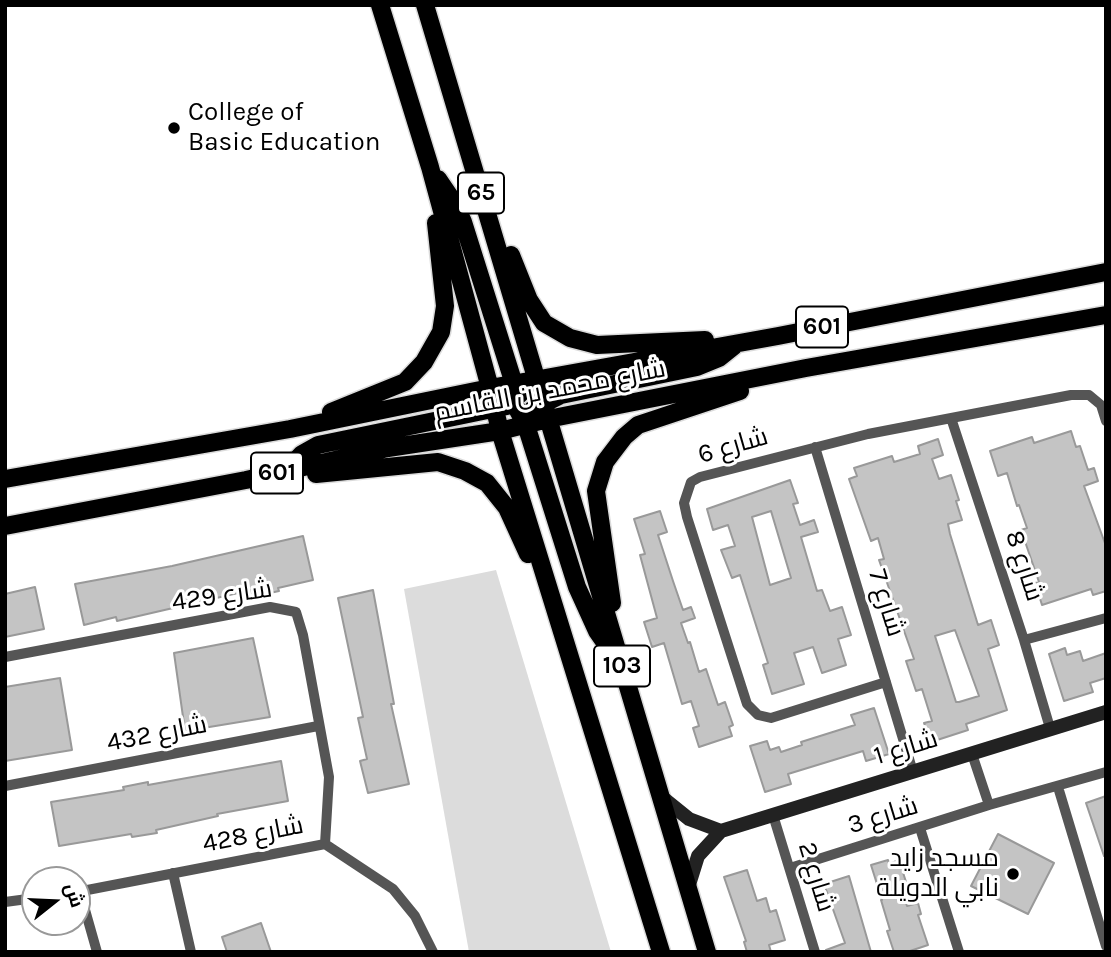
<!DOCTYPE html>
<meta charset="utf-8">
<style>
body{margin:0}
#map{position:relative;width:1111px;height:957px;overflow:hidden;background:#fff;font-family:Karla,Cairo,sans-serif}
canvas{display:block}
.frame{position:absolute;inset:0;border:7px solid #000;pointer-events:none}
.north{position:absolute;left:21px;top:866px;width:70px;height:70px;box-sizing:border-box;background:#fff;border:2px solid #999;border-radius:50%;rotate:72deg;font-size:19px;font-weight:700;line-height:28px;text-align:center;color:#000}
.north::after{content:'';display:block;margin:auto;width:24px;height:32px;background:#000;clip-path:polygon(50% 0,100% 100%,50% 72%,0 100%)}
</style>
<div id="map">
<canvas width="1111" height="957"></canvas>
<div class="frame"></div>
<div class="north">ش</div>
</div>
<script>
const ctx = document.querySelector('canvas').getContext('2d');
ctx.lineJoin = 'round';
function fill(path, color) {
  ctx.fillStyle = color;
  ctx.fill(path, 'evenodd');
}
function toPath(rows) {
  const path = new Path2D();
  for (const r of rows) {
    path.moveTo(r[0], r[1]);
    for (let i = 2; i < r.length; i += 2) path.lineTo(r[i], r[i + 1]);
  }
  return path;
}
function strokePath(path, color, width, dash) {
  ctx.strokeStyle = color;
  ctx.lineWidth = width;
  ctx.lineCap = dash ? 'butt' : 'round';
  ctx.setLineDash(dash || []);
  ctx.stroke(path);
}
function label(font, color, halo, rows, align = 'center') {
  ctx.font = font + ' Karla,Cairo,sans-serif';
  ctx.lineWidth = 6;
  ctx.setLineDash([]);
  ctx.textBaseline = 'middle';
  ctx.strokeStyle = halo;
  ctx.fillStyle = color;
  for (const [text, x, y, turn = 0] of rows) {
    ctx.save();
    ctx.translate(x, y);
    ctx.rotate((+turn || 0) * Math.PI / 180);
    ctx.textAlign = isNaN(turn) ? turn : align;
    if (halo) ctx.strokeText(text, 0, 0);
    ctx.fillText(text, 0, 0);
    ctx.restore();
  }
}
fill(toPath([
 [496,570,611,952,469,952,404,589]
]), '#dcdcdc');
const building = toPath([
 [1071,431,1076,447,1080,446,1088,470,1094,468,1098,481,1084,486,1106,546,1106,591,1093,595,1091,589,1042,605,1035,583,1039,582,1021,530,1027,528,1019,505,1017,506,1007,473,998,476,990,451,1032,437,1034,443,1071,431],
 [938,439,943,455,932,459,939,479,951,475,959,500,956,501,962,520,948,524,950,534,978,625,991,620,999,645,988,649,1007,710,966,724,968,730,931,742,924,723,932,721,922,689,916,691,906,661,914,659,879,560,884,559,878,538,871,541,849,479,857,476,854,468,892,456,894,462,920,454,918,446,938,439],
 [955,630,979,696,959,702,956,702,935,636,955,630],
 [790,480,798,503,793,504,800,525,814,520,818,532,801,537,817,591,822,590,830,611,842,607,851,635,838,639,846,665,822,673,813,647,794,653,804,684,772,694,763,665,768,663,740,575,732,578,721,550,735,546,728,525,713,530,707,509,790,480],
 [771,511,791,578,770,585,752,517,771,511],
 [660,511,667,532,658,535,673,581,683,610,691,607,695,618,681,623,688,643,690,642,699,672,706,669,718,705,725,702,733,725,729,727,732,736,699,747,693,728,699,726,691,701,682,704,664,643,652,647,644,622,657,618,640,555,645,554,634,519,660,511],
 [303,536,313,580,278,588,279,591,252,597,251,590,117,621,116,617,84,625,75,584,172,566,303,536],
 [35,587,44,629,5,637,5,594,35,587],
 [373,590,394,704,391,704,409,784,368,793,360,761,367,759,358,718,363,717,338,598,373,590],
 [253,638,270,717,185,731,174,653,253,638],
 [1065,648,1067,655,1080,651,1083,661,1106,653,1106,678,1090,683,1093,692,1064,701,1049,654,1065,648],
 [60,678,72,750,5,761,5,687,60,678],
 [874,708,889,754,866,761,863,751,788,774,791,784,765,792,750,746,767,741,770,750,779,747,781,752,802,745,801,742,855,725,851,715,874,708],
 [281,761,288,801,217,814,218,816,156,830,157,833,132,837,131,834,59,846,51,802,124,790,123,787,148,782,148,785,281,761],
 [1106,796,1106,855,1104,856,1086,803,1106,796],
 [998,834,1054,863,1028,914,971,886,998,834],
 [888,860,889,864,899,860,907,885,901,887,907,906,918,903,921,914,918,915,928,945,907,952,894,952,887,931,890,930,881,900,882,900,871,865,888,860],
 [747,870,757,901,766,898,770,912,776,910,780,923,785,940,769,945,771,952,747,952,744,942,746,941,724,877,747,870],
 [849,876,871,952,826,952,826,950,845,943,824,884,849,876],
 [261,923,271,952,227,952,222,937,261,923]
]);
fill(building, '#c4c4c4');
strokePath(building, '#999', 2);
const primary = toPath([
 [380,5,430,167,490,388,500,431,661,952],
 [425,5,707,952],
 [438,179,455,204,463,222,514,384,520,394],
 [511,255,529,300,544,323,570,338,597,345,705,340],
 [490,388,511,398,526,425,577,587,597,631,613,654],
 [533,409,561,395,697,367,719,358,734,346],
 [331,412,405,382,424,362,441,332,445,306,436,223],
 [286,471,302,454,318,445,507,406],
 [316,474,438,462,465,471,487,483,507,508,528,554],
 [5,479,290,429,490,388,778,336,1106,272],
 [5,526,246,480,388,448,500,431,548,419,806,368,1106,315],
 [612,603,596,491,605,462,624,437,638,425,740,391]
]);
strokePath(primary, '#dbdbdb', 21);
strokePath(toPath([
 [951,418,1024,640,1050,728],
 [815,447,913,772],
 [1024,640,1106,618],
 [5,657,270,607,296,612,303,635,329,777,325,844],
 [886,682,771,718,758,715,747,704,687,517,684,503,691,482,700,477,868,434,1071,395,1089,395,1101,405,1106,421],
 [972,754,989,805],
 [5,786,318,726],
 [1058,787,1106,946],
 [773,815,815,952],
 [920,828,959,952],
 [790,868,989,805,1106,772],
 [173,873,191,952],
 [77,892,325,844,393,889,415,916,433,952],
 [80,892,97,952],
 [5,902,35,898]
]), '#555', 10);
strokePath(toPath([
 [663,798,689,819,721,831],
 [688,888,698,856,721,831,1106,712]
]), '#222', 14);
strokePath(primary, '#000', 18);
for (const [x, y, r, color] of [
 [174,128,7,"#000"],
 [1013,874,7,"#000"]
]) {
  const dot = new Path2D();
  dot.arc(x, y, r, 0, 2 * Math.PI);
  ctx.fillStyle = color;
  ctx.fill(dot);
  strokePath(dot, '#fff', 2.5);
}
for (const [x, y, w] of [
 [481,193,46],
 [822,327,52],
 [277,473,52],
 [622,666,56]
]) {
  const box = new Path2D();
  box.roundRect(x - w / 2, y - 20.5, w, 41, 5);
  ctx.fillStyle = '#fff';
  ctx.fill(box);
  strokePath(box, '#000', 2);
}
label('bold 24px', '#000', null, [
 ["65",481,193],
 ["601",822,327],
 ["601",277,473],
 ["103",622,666]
]);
label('26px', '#000', '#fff', [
 ["College of",188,113],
 ["Basic Education",188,143],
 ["مسجد زايد",999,859,"right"],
 ["نابي الدويلة",999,889,"right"]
], 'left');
label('26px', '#000', '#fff', [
 ["شارع محمد بن القاسم",550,391,-11],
 ["شارع 6",733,446,-16],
 ["شارع 8",1024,566,72],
 ["شارع 429",222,596,-8],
 ["شارع 7",886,603,73],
 ["شارع 432",157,734,-11],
 ["شارع 1",906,748,-17],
 ["شارع 3",883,816,-17],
 ["شارع 428",253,835,-11],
 ["شارع 2",816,877,73]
]);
</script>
